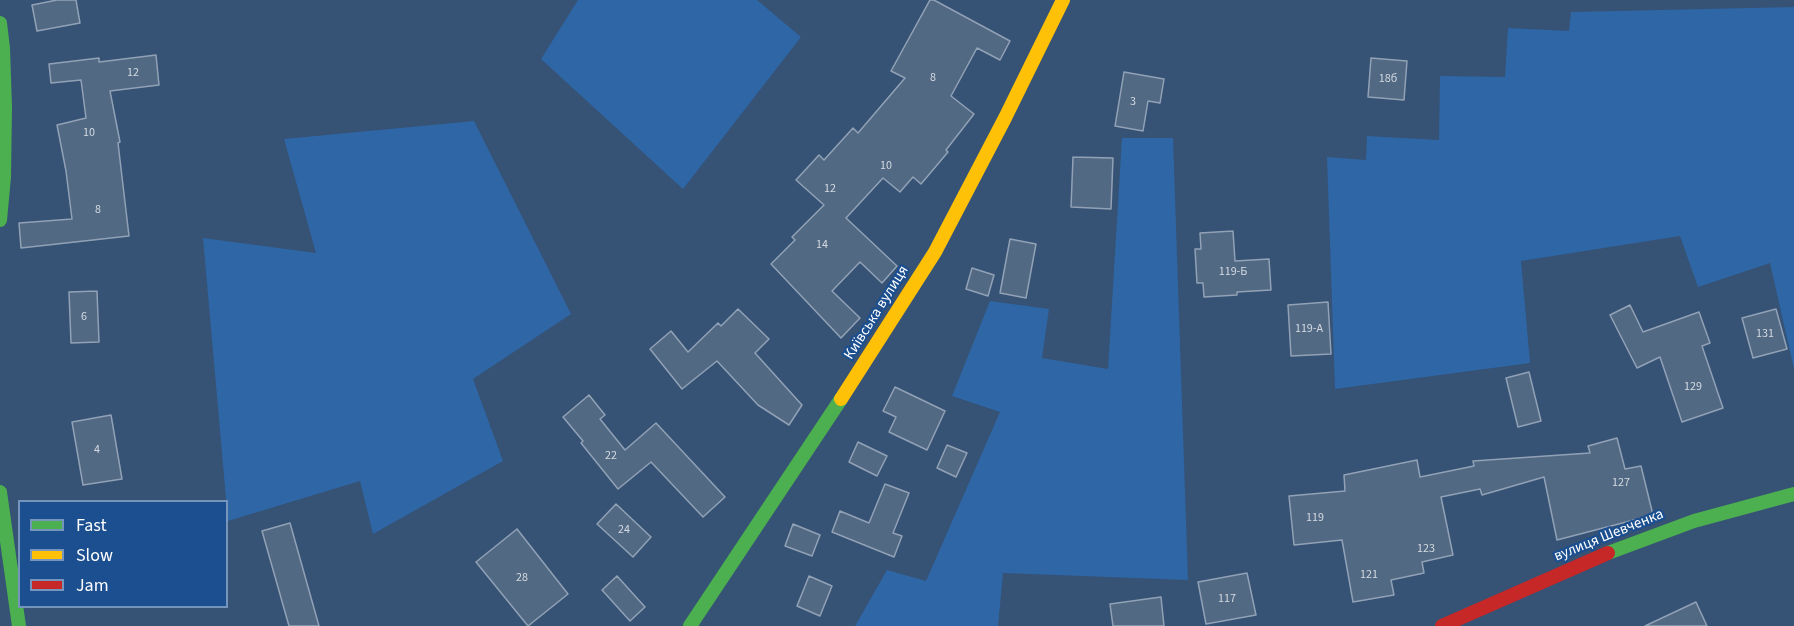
<!DOCTYPE html>
<meta charset="utf-8">
<style>
body{margin:0}
#map{position:relative;width:1794px;height:626px;overflow:hidden;background:#365274;font-family:"Source Sans 3",sans-serif}
canvas{display:block}
.legend{position:absolute;left:18px;top:500px;width:210px;height:108px;box-sizing:border-box;background:#1b4f8f;border:2px solid #7695bc;margin:0;padding:8px 10px;list-style:none;font-size:18px;color:#fff}
.legend li{display:flex;align-items:center;gap:12px;height:30px}
.legend b{width:30px;border:2px solid #7695bc}
</style>
<div id="map">
<canvas width="1794" height="626"></canvas>
<ul class="legend">
<li><b style="height:8px;background:#4caf50"></b>Fast</li>
<li><b style="height:8px;background:#ffc107"></b>Slow</li>
<li><b style="height:8px;background:#c62828"></b>Jam</li>
</ul>
</div>
<script>
const ctx = document.querySelector('canvas').getContext('2d');
ctx.lineJoin = 'round';
function fill(path, color) {
  ctx.fillStyle = color;
  ctx.fill(path, 'evenodd');
}
function toPath(rows) {
  const path = new Path2D();
  for (const r of rows) {
    path.moveTo(r[0], r[1]);
    for (let i = 2; i < r.length; i += 2) path.lineTo(r[i], r[i + 1]);
  }
  return path;
}
function strokePath(path, color, width, dash) {
  ctx.strokeStyle = color;
  ctx.lineWidth = width;
  ctx.lineCap = dash ? 'butt' : 'round';
  ctx.setLineDash(dash || []);
  ctx.stroke(path);
}
function label(font, color, halo, rows, align = 'center') {
  ctx.font = font + ' "Source Sans 3",sans-serif';
  ctx.lineWidth = 4.5;
  ctx.setLineDash([]);
  ctx.textBaseline = 'middle';
  ctx.strokeStyle = halo;
  ctx.fillStyle = color;
  for (const [text, x, y, turn = 0] of rows) {
    ctx.save();
    ctx.translate(x, y);
    ctx.rotate((+turn || 0) * Math.PI / 180);
    ctx.textAlign = isNaN(turn) ? turn : align;
    if (halo) ctx.strokeText(text, 0, 0);
    ctx.fillText(text, 0, 0);
    ctx.restore();
  }
}
fill(toPath([
 [578,0,757,0,801,37,683,189,541,59],
 [1794,7,1794,369,1770,263,1698,287,1680,236,1521,261,1530,363,1335,389,1327,157,1366,160,1367,136,1439,140,1440,76,1505,77,1508,28,1569,31,1571,12],
 [474,121,571,314,473,379,503,461,373,534,360,481,228,521,203,238,316,253,284,139],
 [1122,138,1173,138,1188,580,1003,573,998,626,855,626,887,570,926,581,1000,412,952,396,990,301,1049,309,1042,358,1108,369]
]), '#2f66a5');
const building = toPath([
 [57,0,76,0,80,23,37,31,32,5,57,0],
 [930,0,934,0,1010,41,1000,60,977,48,951,96,974,114,946,150,948,152,921,184,913,177,900,192,883,178,846,218,897,266,882,283,860,262,832,291,860,318,841,338,771,264,795,240,792,237,824,205,796,180,819,155,824,160,853,128,858,133,905,78,891,71,930,0],
 [156,55,159,85,110,91,120,142,118,143,129,236,21,248,19,223,72,219,66,171,57,125,86,118,81,80,51,83,49,64,99,58,99,62,156,55],
 [1371,58,1407,61,1404,100,1368,97,1371,58],
 [1124,72,1164,79,1160,103,1148,101,1143,131,1115,126,1124,72],
 [1073,157,1113,158,1111,209,1071,207,1073,157],
 [1233,231,1235,261,1269,259,1271,290,1237,292,1237,295,1204,297,1203,283,1197,283,1195,249,1201,249,1200,233,1233,231],
 [1010,239,1036,244,1026,298,1000,293,1010,239],
 [972,268,994,275,988,296,966,289,972,268],
 [97,291,99,342,71,343,69,292,97,291],
 [1328,302,1331,354,1291,356,1288,305,1328,302],
 [1630,305,1643,332,1699,312,1710,343,1702,346,1723,408,1682,422,1660,357,1637,368,1610,315,1630,305],
 [738,309,769,339,755,353,802,405,789,425,758,405,717,361,682,389,650,349,671,331,688,352,718,323,721,326,738,309],
 [1776,309,1787,349,1753,358,1742,318,1776,309],
 [1529,372,1541,421,1518,427,1506,378,1529,372],
 [895,387,945,411,927,450,889,432,896,417,883,411,895,387],
 [589,395,605,415,600,419,625,450,656,423,725,497,703,517,651,462,618,489,581,443,583,441,563,417,589,395],
 [111,415,122,479,83,485,72,422,111,415],
 [1617,438,1625,469,1641,466,1653,515,1557,540,1544,477,1482,495,1480,489,1441,497,1453,555,1422,562,1424,573,1391,580,1394,595,1353,602,1342,540,1294,545,1289,496,1345,491,1344,475,1417,460,1420,477,1474,466,1473,461,1590,453,1588,446,1617,438],
 [858,442,887,456,877,476,849,462,858,442],
 [947,445,967,453,956,477,937,468,947,445],
 [885,484,909,493,893,533,902,536,894,557,832,532,840,511,869,523,885,484],
 [616,504,651,537,633,557,597,524,616,504],
 [290,523,319,626,289,626,262,531,290,523],
 [793,524,820,535,812,556,785,546,793,524],
 [517,529,568,594,528,626,476,562,517,529],
 [1247,573,1256,615,1206,624,1198,582,1247,573],
 [617,576,645,607,630,621,602,590,617,576],
 [809,576,832,586,820,616,797,606,809,576],
 [1161,597,1164,626,1113,626,1110,604,1161,597],
 [1696,602,1707,626,1645,626,1696,602]
]);
fill(building, '#526984');
strokePath(building, '#92a2b6', 1.5);
strokePath(toPath([
 [0,23,3,48,5,107,4,177,0,220],
 [0,492,19,626],
 [1608,553,1694,521,1794,494],
 [690,626,841,399]
]), '#4caf50', 14);
strokePath(toPath([
 [841,399,935,252,1005,118,1063,0]
]), '#ffc107', 14);
strokePath(toPath([
 [1442,626,1608,553]
]), '#c62828', 14);
label('12px', '#d4dae0', null, [
 ["12",133,73],
 ["8",933,78],
 ["18б",1388,79],
 ["3",1133,102],
 ["10",89,133],
 ["10",886,166],
 ["12",830,189],
 ["8",98,210],
 ["14",822,245],
 ["119-Б",1233,272],
 ["6",84,317],
 ["119-А",1309,329],
 ["131",1765,334],
 ["129",1693,387],
 ["4",97,450],
 ["22",611,456],
 ["127",1621,483],
 ["119",1315,518],
 ["24",624,530],
 ["123",1426,549],
 ["121",1369,575],
 ["28",522,578],
 ["117",1227,599]
]);
label('15px', '#fff', '#1b4f8f', [
 ["Київська вулиця",877,313,-58],
 ["вулиця Шевченка",1609,536,-22]
]);
</script>
